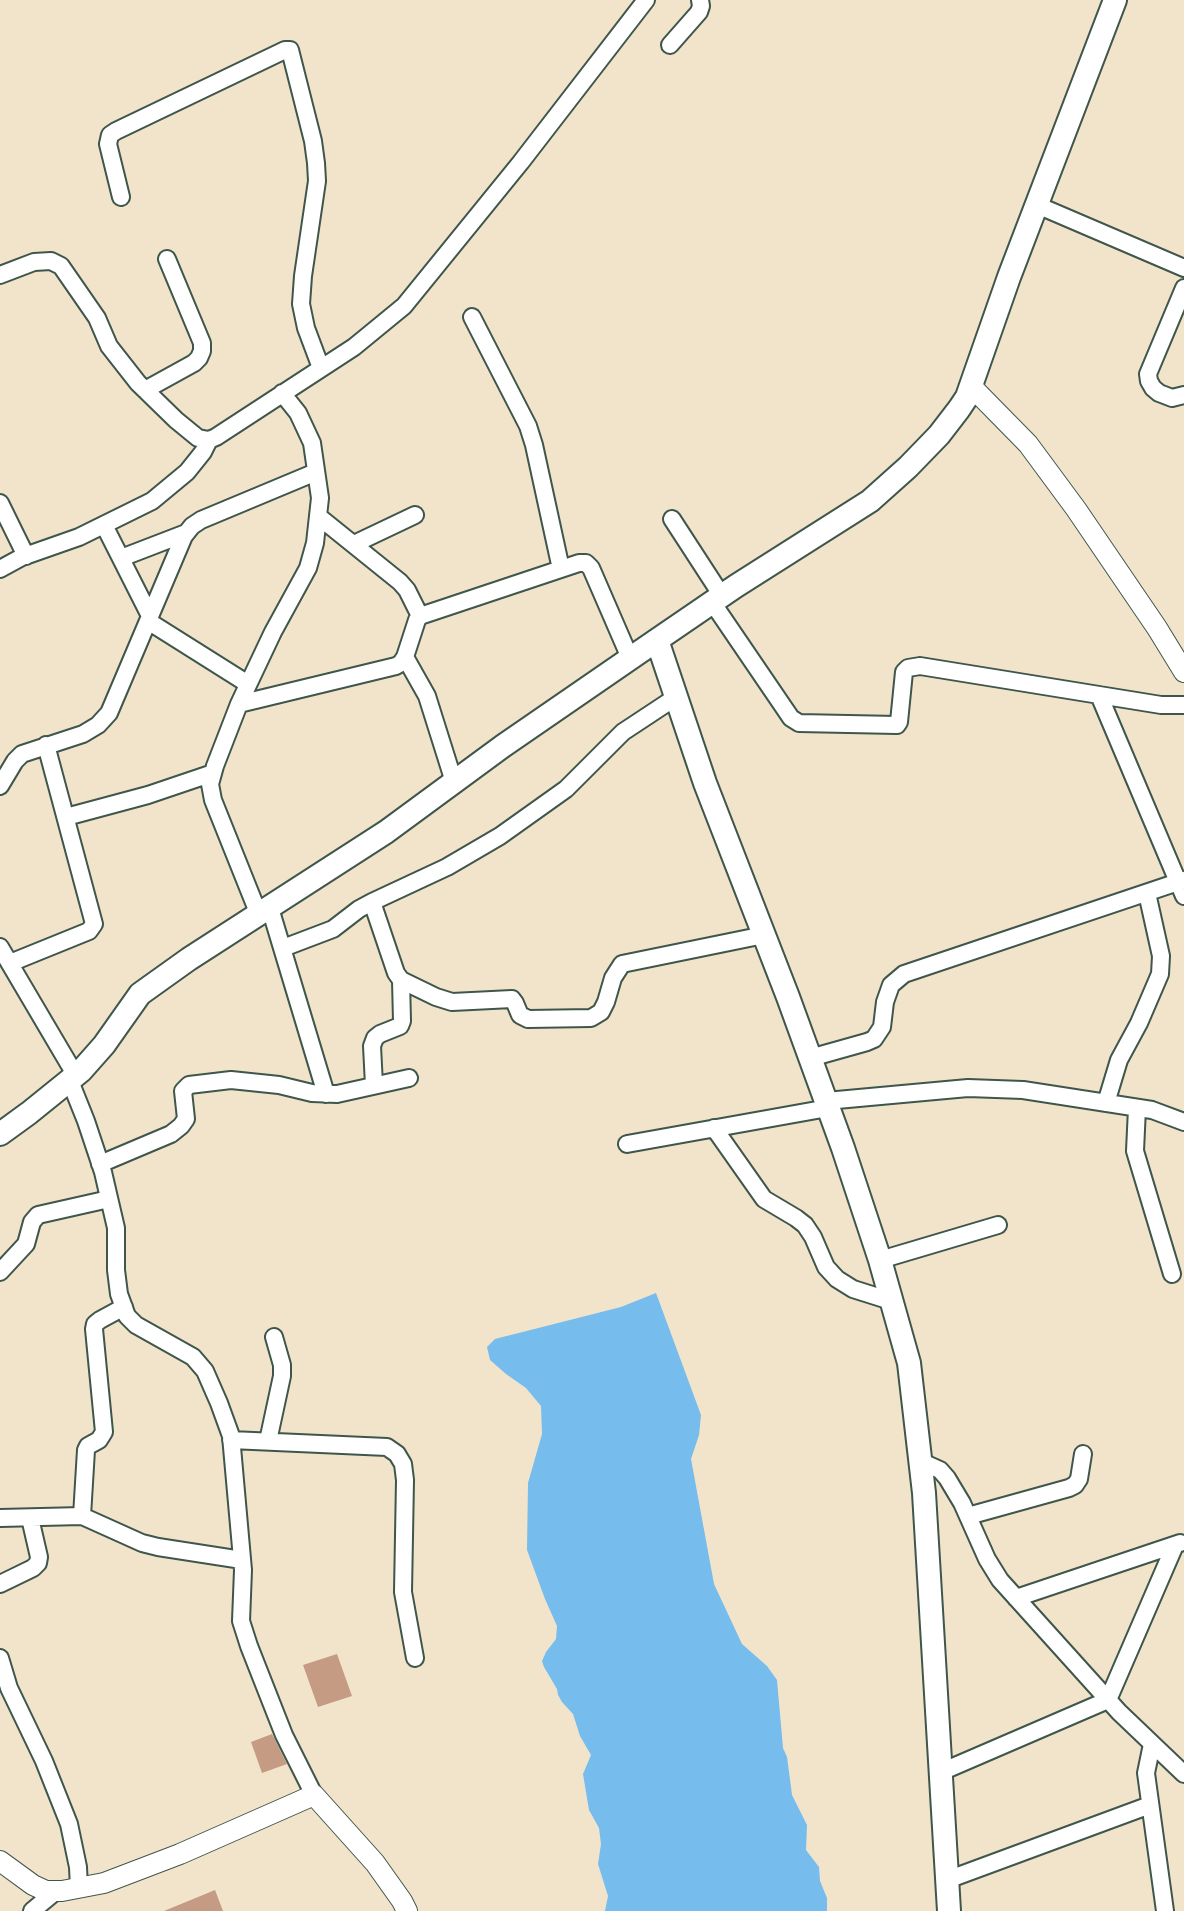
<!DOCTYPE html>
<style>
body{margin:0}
canvas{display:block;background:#f2e3cb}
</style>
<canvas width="1184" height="1911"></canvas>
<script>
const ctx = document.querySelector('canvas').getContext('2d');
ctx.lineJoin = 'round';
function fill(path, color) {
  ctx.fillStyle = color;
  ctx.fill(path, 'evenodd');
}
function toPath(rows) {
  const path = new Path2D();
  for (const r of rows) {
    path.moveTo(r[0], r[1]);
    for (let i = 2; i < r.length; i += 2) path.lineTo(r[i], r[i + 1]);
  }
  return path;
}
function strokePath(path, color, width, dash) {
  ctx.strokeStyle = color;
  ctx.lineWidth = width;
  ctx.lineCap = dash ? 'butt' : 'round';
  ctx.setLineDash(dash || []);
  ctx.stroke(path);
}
fill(toPath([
 [656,1293,701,1415,699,1435,691,1459,714,1584,742,1644,767,1666,777,1680,783,1748,787,1757,791,1787,792,1795,807,1825,806,1850,819,1867,820,1881,827,1898,827,1911,605,1911,608,1896,598,1864,601,1844,599,1828,589,1810,583,1774,591,1755,580,1736,573,1714,562,1702,558,1695,557,1689,544,1667,542,1661,546,1652,556,1639,557,1626,545,1599,527,1550,528,1483,542,1434,541,1406,526,1388,506,1374,490,1360,487,1347,495,1339,621,1307]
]), '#76bced');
fill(toPath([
 [337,1654,352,1696,318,1707,303,1665],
 [272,1734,287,1764,262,1773,251,1742],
 [215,1890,223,1911,164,1911]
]), '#c59b83');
const minor = toPath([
 [670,45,699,12,701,6,700,0],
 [121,197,108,144,110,135,116,131,285,50,290,50,313,141,316,163,317,181,303,276,301,304,306,328,321,368],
 [1037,205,1184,268],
 [0,275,34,262,51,261,61,266,97,318,109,346,138,383,176,420,198,438,209,440,216,437,354,347,404,306,521,162,646,0],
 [1184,288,1148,374,1149,381,1153,388,1159,393,1172,398,1184,395],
 [472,317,528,426,534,445,561,569],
 [145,390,194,363,199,358,202,351,202,343,167,259],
 [0,503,26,556],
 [318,516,400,582,407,590,420,616],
 [672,519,722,596],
 [104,525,150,616],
 [354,544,415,515],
 [121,558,186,533],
 [0,569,22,557,79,537,152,501,187,472,203,452,209,440],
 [712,602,791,718,799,723,897,725,899,722,904,672,908,668,920,666,1161,705,1184,705],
 [148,621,248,684],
 [405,657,427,696,454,782],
 [1099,695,1184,896],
 [239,704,396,666,401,663,405,657,417,620,420,616,579,563,586,563,591,568,630,658],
 [0,786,15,761,22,754,83,734,98,725,109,713,184,536,192,526,201,520,316,472],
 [66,817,148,795,213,773],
 [372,902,396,973,401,980,436,997,452,1002,512,999,515,1003,520,1015,528,1019,591,1018,601,1012,606,1002,613,978,622,964,764,935],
 [270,908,326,1094],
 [259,915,213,800,210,784,215,766,239,704,273,632,308,568,315,543,320,498,312,443,298,413,282,393],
 [0,947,76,1076],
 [283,948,333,929,359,909,372,902,447,867,500,836,566,789,623,732,676,697],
 [10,963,89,931,94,924,46,745],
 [810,1058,867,1042,874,1039,882,1027,885,1002,891,985,904,974,1184,880],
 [70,1081,86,1121,103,1172,116,1228,116,1270,119,1294,127,1316,136,1325,193,1357,205,1371,219,1403,231,1436,243,1570,241,1621,249,1646,284,1735,314,1795],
 [374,1085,372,1046,375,1038,380,1034,400,1026,402,1021,401,980],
 [826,1101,968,1088,1023,1090,1152,1110,1184,1122],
 [1106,1103,1119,1060,1139,1023,1160,974,1161,956,1147,893],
 [1137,1108,1135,1151,1172,1274],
 [714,1128,764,1199,796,1218,805,1225,813,1237,826,1267,837,1279,853,1289,891,1301],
 [627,1144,828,1108],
 [100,1164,171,1134,181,1126,186,1119,183,1091,189,1085,231,1080,279,1085,312,1093,337,1094,409,1078],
 [880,1260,998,1225],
 [0,1272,26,1244,32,1222,38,1215,109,1199],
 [231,1440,387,1447,397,1454,403,1464,405,1480,403,1592,415,1658],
 [268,1441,282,1376,282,1365,274,1337],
 [920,1461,940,1470,947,1478,962,1503,987,1559,1000,1580,1119,1712,1184,1774],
 [82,1516,86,1450,88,1446,99,1440,104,1432,94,1329,95,1324,100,1320,124,1307],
 [968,1516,1069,1488,1075,1485,1079,1479,1083,1454],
 [0,1518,82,1516,142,1543,158,1547,242,1560],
 [0,1584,33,1568,38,1563,39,1557,30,1518],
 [1016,1598,1180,1543],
 [0,1658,9,1688,44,1761,69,1824,78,1867,79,1888],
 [1152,1744,1146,1773,1165,1911],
 [941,1772,1108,1700,1175,1545],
 [947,1880,1150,1805],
 [32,1911,56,1891]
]);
const tertiary = toPath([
 [971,386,1028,444,1076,509,1157,628,1184,672],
 [0,1861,33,1885,46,1891,62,1891,104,1883,180,1854,314,1795,375,1863,402,1901,407,1911]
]);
const secondary = toPath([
 [0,1134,29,1113,81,1071,104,1045,140,994,189,959,386,832,503,746,657,640],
 [949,1911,924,1493,909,1363,880,1260,843,1148,788,997,705,783,657,640,736,586,870,501,908,467,939,435,959,409,967,397,1009,277,1115,0]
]);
strokePath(minor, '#3f564b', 20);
strokePath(tertiary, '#3f564b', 22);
strokePath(secondary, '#3f564b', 26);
strokePath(minor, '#fff', 16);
strokePath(tertiary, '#fff', 20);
strokePath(secondary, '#fff', 22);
</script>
